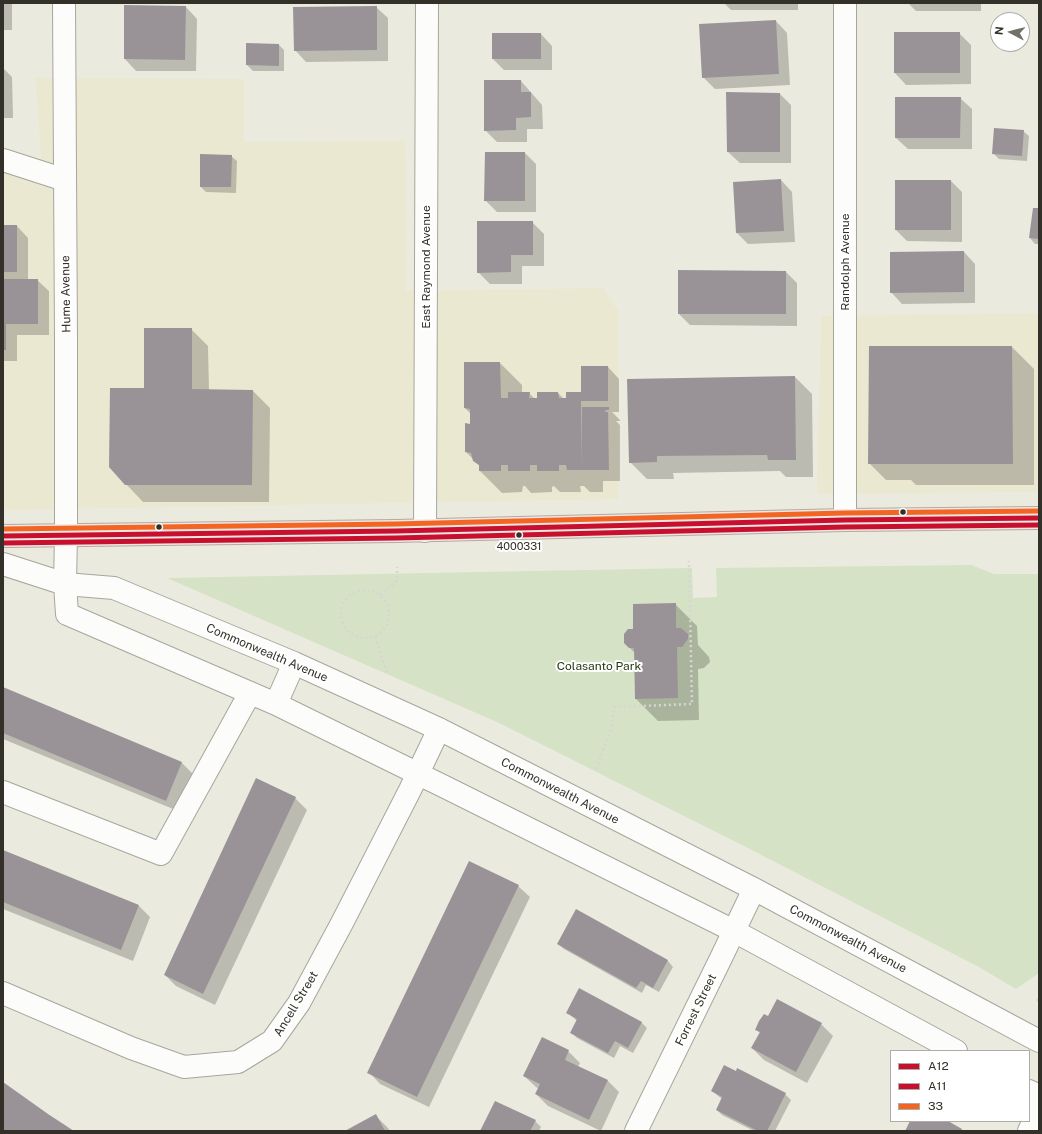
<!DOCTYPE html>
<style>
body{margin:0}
#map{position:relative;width:1042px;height:1134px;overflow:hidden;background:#ebeade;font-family:"Public Sans",sans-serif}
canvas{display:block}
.frame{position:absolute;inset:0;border:4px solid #323028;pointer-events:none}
.legend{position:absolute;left:890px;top:1050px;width:140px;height:72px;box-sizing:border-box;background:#fff;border:1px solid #adaca9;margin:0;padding:5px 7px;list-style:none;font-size:12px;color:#323028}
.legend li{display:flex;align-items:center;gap:8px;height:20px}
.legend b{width:20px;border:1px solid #adaca9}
.north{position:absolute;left:990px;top:12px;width:40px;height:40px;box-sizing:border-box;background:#fff;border:1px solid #adaca9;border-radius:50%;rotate:277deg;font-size:11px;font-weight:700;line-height:16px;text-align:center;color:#323028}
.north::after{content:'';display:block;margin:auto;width:14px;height:18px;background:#737168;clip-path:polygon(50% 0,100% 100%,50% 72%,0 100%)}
</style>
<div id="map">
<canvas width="1042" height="1134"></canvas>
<div class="frame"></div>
<ul class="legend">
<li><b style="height:5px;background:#c8102e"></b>A12</li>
<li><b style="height:5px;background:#c8102e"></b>A11</li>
<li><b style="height:5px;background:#f26522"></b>33</li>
</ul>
<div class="north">N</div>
</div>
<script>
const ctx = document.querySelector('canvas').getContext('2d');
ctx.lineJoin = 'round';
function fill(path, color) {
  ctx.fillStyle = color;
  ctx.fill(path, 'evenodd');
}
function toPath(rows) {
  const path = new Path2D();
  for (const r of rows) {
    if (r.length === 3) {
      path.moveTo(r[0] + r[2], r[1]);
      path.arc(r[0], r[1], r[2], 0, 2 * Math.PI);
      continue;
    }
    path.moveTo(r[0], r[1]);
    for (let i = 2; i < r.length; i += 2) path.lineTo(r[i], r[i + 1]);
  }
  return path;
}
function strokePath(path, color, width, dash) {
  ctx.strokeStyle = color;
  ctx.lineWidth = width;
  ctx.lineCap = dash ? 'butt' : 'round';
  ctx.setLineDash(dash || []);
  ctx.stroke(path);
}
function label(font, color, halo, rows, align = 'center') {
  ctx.font = font + ' "Public Sans",sans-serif';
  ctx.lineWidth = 4;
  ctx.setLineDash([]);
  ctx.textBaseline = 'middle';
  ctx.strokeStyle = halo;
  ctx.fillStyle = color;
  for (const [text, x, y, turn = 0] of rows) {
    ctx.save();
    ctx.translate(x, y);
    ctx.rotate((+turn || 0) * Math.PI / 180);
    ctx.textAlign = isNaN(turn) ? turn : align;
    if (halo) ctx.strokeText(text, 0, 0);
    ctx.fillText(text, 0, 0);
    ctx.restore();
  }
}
fill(toPath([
 [35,78,244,79,244,142,405,141,406,291,603,288,619,312,618,499,3,510,3,173,43,186],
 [1039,313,1039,492,817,494,821,316]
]), '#ebe8d2');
fill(toPath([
 [971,565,994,574,1039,574,1039,791,1038,796,1039,809,1039,973,1016,989,979,967,744,846,497,722,167,578,692,568,693,598,717,597,716,568]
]), '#d5e2c5');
fill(toPath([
 [3,3,12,3,12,30,3,30,3,34],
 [724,3,798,3,798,10,731,10],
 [908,3,981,3,981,11,916,11],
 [186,7,197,19,196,71,136,71,125,59],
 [376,7,388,18,388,61,306,62,295,50],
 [776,21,787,33,790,85,715,89,703,77],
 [959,33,971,45,971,84,906,85,895,73],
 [541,34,552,46,552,70,504,70,493,59],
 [279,45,284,50,284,71,253,71,247,65],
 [3,68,12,77,13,118,4,118,3,121],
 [521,81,542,105,543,129,527,129,527,142,497,142,485,130],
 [780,94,791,105,791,163,740,163,728,152],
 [960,98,972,109,972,149,908,149,896,138],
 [1023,131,1029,136,1027,161,999,159,993,153],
 [525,153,536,164,536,212,497,212,485,200],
 [231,156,237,161,236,193,206,192,201,187],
 [781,180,792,192,795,242,748,244,737,233],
 [951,181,962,192,962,242,907,241,896,230],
 [1039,209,1039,244,1035,244,1030,238],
 [532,222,544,234,544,266,522,266,522,284,490,284,478,272],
 [3,226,17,226,28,238,28,280,37,280,49,291,49,335,17,335,17,361,3,361],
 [964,252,975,264,975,303,902,304,891,292],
 [786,272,797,283,797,326,690,325,679,314],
 [191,329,208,346,209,390,253,391,270,408,269,502,143,502,126,484,145,389],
 [1012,347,1034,369,1034,485,916,485,911,480,886,480,869,463],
 [500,363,522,385,522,393,529,393,535,399,558,393,564,399,580,393,608,367,619,379,619,412,612,412,620,420,620,421,616,421,620,425,620,481,603,481,603,492,590,492,584,486,580,486,581,492,560,492,554,486,552,487,552,492,531,493,525,486,523,486,522,492,502,493,480,471,480,466,466,452,472,425,471,414,465,408],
 [795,377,812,394,813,477,786,477,780,471,673,473,674,479,647,479,630,462],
 [675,604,697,626,698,645,709,657,710,662,704,668,698,669,699,720,658,721,636,699,635,653,625,643],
 [3,688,182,763,193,774,178,811,3,739],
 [257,780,295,798,307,810,215,1005,176,986,165,975],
 [3,851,139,906,150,917,133,961,3,909],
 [518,886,530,897,429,1107,380,1084,369,1072],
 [576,910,668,961,673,967,659,992,646,985,642,993,564,949,558,944],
 [567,1012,641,1022,647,1028,633,1053,620,1046,614,1058,577,1038,571,1032,577,1021],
 [768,1018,821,1024,833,1036,807,1083,764,1060,752,1048,760,1033,756,1029],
 [568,1051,580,1063,578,1067,608,1081,619,1092,601,1131,548,1106,536,1094,539,1089,536,1087,524,1076],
 [712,1091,785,1094,791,1100,775,1131,754,1131,722,1115,717,1110,722,1099],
 [376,1116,387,1127,390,1131,347,1131],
 [535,1121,541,1127,539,1131,481,1131]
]), '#0003');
fill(toPath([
 [124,5,186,6,185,60,124,59],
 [377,6,377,50,294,51,293,7],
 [776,20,779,74,702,78,699,24],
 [894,32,960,32,960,73,894,73],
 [492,33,541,33,541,59,492,59],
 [246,43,279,44,279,66,246,65],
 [484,80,521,80,521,92,531,92,531,117,516,118,516,130,484,131],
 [726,92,780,93,780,152,727,152],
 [895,97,961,97,960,138,895,138],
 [994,128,1024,130,1022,156,992,154],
 [485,152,525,152,525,201,484,201],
 [200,154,232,155,231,187,200,187],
 [781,179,784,231,736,233,733,182],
 [895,180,951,180,951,230,895,230],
 [1033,208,1039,208,1039,239,1029,238],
 [477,221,533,221,533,255,511,255,511,272,477,273],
 [3,225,17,225,17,272,3,272],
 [964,251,964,292,890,293,890,252],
 [678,270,786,271,786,314,678,314],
 [3,279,38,279,38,324,6,324,6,350,3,350],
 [144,328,192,328,192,389,253,390,252,485,125,485,109,467,110,388,144,388],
 [869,346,1012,346,1013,464,868,464],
 [464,362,500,362,501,398,508,398,508,392,530,392,529,398,537,398,537,392,558,392,559,398,566,398,566,392,581,392,581,366,608,366,608,401,581,401,582,466,582,407,609,407,609,410,606,410,605,412,608,412,609,470,567,470,566,465,559,465,559,471,537,471,537,465,530,465,530,471,508,471,508,465,501,465,501,471,479,471,479,465,473,461,471,453,465,452,465,423,470,424,470,409,464,408],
 [795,376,796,460,768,460,767,455,657,456,657,462,629,463,627,379],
 [676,603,676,628,681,628,688,634,688,639,682,647,677,647,678,698,635,699,634,648,629,648,624,643,624,634,628,629,633,629,633,604],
 [3,687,182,762,166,801,3,733],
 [256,778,296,797,203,994,164,975],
 [3,850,139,905,121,950,3,902],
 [469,861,519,885,417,1097,367,1073],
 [576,909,668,960,653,988,641,981,636,988,557,944],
 [579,988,642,1022,628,1048,615,1041,608,1053,570,1033,577,1019,566,1013],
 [777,999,822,1023,796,1072,751,1048,760,1032,755,1030,759,1021,764,1014,768,1016],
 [542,1037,569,1050,565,1060,608,1080,589,1120,535,1094,540,1084,523,1076],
 [724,1065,736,1071,737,1068,786,1093,767,1131,758,1131,716,1110,722,1097,711,1091],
 [3,1082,48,1114,74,1131,3,1131],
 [495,1101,536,1120,530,1131,480,1131],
 [376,1114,385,1131,345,1131,352,1127],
 [910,1121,948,1121,962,1129,961,1131,905,1131]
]), '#999398');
const minor = toPath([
 [64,3,66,339,66,535,65,584,67,614,276,704,443,786,734,931,956,1051],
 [845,3,845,520],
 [3,160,65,180],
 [425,531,427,3],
 [3,564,65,584,114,588,294,663,439,729,754,889,1039,1041],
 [276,704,294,663],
 [3,792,161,854,250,693],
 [3,993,131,1048,184,1067,238,1062,272,1041,299,1003,342,923,410,790,439,729],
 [1029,1091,1039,1096],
 [636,1131,722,956,754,889],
 [1029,1131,1039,1110]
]);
const major = toPath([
 [3,536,396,531,845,520,1039,518]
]);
strokePath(minor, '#a7a69d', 24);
strokePath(major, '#b7a8a0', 24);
strokePath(toPath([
 [365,614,24],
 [380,595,397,581,397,567],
 [375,637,388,675],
 [596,769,612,727,614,707,692,704,689,561],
 [1037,1001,1039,999]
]), '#d6d6d2', 2.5, [2, 3]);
strokePath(minor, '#fcfcfa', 22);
strokePath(major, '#eee7e4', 22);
strokePath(toPath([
 [3,536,396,531,845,520,1039,518]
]), '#c8102e', 5);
strokePath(toPath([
 [3,543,396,538,845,527,1039,525]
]), '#c8102e', 5);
strokePath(toPath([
 [3,529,396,524,845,513,1039,511]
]), '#f26522', 5);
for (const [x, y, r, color] of [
 [903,512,3.5,"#323028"],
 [159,527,3.5,"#323028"],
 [519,535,3.5,"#323028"]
]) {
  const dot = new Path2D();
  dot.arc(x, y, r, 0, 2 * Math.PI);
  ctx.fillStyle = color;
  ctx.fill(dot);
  strokePath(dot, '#fff', 1.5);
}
label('11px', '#323028', '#fff', [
 ["4000331",519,547]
]);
label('12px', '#323028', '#fff', [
 ["Randolph Avenue",845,262,-90],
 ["East Raymond Avenue",426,267,-90],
 ["Hume Avenue",66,294,-91],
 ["Commonwealth Avenue",267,653,23],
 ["Commonwealth Avenue",560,791,27],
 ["Commonwealth Avenue",848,939,28],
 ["Ancell Street",296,1004,-59],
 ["Forrest Street",696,1010,-64]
]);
label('12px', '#23370d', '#fff', [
 ["Colasanto Park",599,666]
]);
</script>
